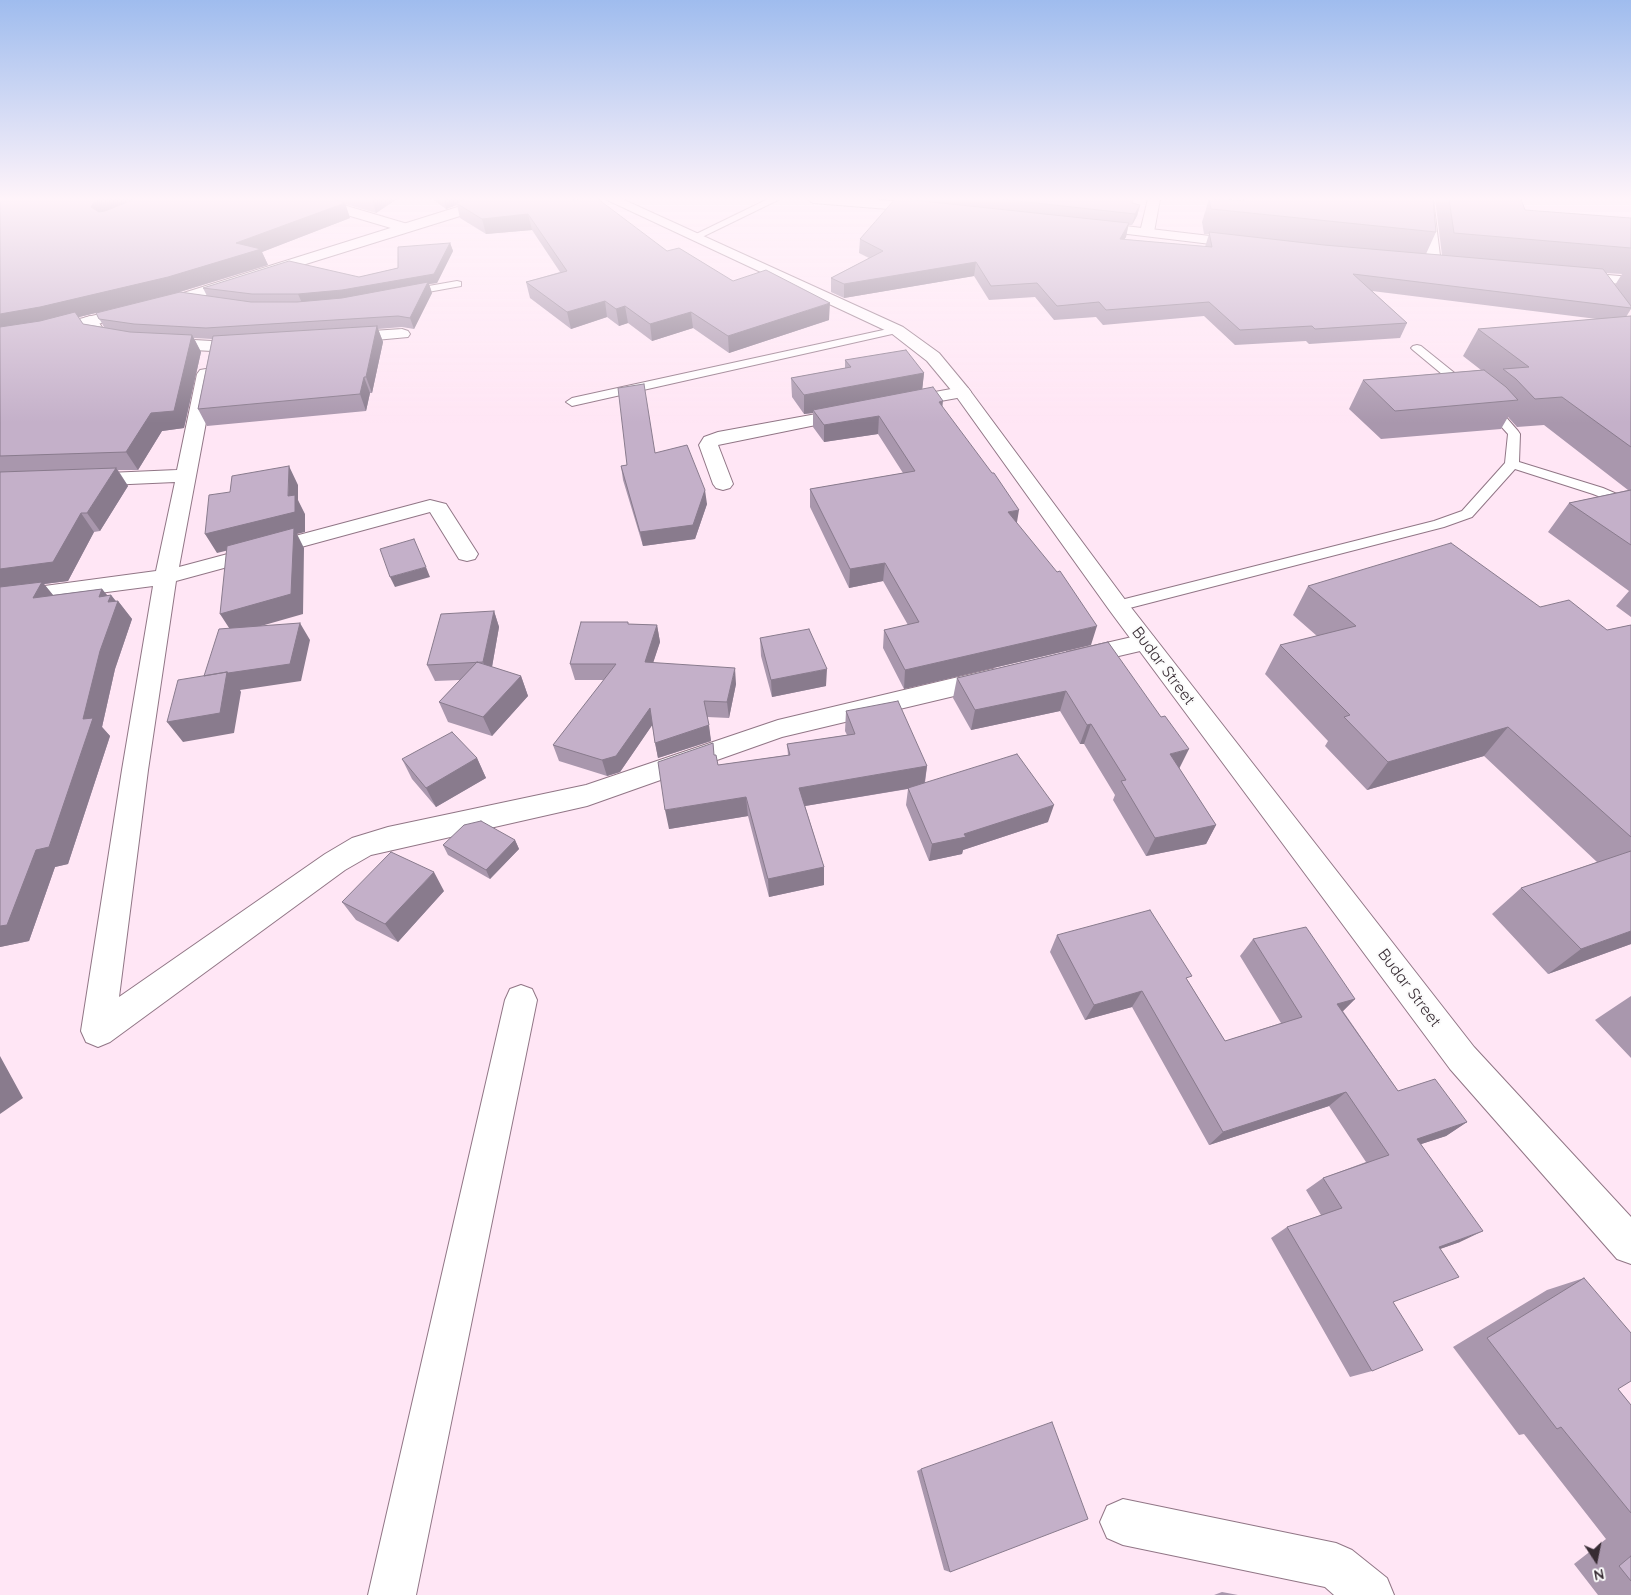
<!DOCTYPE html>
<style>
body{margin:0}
#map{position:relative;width:1631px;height:1595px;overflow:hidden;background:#ffe6f5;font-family:Quicksand,sans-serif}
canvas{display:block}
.north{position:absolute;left:1571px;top:1535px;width:50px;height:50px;-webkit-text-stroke:4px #fbfbfb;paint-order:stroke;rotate:169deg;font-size:14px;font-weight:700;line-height:20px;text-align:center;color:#372c33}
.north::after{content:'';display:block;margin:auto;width:18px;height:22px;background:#372c33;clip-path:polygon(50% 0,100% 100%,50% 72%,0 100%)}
</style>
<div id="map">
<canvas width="1631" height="1595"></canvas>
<div class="north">N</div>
</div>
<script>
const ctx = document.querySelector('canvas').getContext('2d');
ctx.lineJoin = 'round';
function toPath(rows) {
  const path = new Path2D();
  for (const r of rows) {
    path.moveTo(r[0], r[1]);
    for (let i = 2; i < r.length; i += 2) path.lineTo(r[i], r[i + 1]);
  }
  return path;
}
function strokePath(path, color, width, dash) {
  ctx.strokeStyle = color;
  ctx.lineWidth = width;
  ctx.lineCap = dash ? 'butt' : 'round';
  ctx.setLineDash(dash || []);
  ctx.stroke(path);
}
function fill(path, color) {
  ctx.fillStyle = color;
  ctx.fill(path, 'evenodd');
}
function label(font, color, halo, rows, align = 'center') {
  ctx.font = font + ' Quicksand,sans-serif';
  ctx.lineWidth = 4;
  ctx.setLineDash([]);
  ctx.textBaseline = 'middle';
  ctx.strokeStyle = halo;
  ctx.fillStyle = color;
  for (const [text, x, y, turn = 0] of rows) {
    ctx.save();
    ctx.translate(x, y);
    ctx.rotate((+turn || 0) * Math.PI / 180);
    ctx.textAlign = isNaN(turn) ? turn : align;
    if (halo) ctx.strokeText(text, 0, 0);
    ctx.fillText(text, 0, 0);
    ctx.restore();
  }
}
const lane = toPath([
 [768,199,780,199,698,239,692,239,690,237,768,199],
 [457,281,461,282,461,286,406,296,401,293,406,290,457,281],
 [897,327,901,328,902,330,901,332,572,406,566,402,572,398,897,327],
 [1417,345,1421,346,1498,408,1518,431,1520,434,1519,462,1603,488,1631,500,1631,509,1593,494,1515,469,1472,517,1444,527,1118,611,1113,610,1110,606,1113,602,1434,521,1462,511,1505,463,1508,434,1490,414,1413,350,1411,348,1413,346,1417,345]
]);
const street = toPath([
 [302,199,323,199,411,225,413,228,406,232,401,231,303,202,302,199],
 [1148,199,1160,199,1154,232,1147,236,1140,232,1148,199],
 [1421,199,1433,199,1441,264,1439,267,1434,268,1429,267,1427,264,1421,199],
 [90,316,96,318,105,332,140,337,212,341,248,339,254,341,256,344,254,347,248,349,212,351,140,347,100,341,94,339,82,321,84,318,90,316],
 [402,329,408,331,410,334,408,337,343,343,337,341,335,338,337,335,343,333,402,329],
 [206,369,212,370,215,374,179,567,430,500,446,504,478,554,475,559,467,561,459,559,430,512,176,581,148,770,119,997,325,854,352,838,388,827,586,785,778,720,992,669,1001,672,1004,678,1001,684,992,687,782,737,587,806,371,855,345,870,110,1042,98,1047,86,1042,81,1031,122,770,153,586,0,606,0,592,156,571,175,482,85,486,78,484,75,480,78,476,85,474,177,470,197,374,200,370,206,369],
 [962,387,968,388,971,392,968,396,902,408,896,407,893,403,896,399,902,398,962,387],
 [849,408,855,409,858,413,855,417,718,445,733,484,730,488,723,490,716,488,713,484,699,445,704,437,718,432,849,408],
 [1145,634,1153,636,1157,642,1153,648,1076,666,1067,664,1064,658,1067,652,1145,634],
 [521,985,532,989,537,1000,416,1595,368,1595,505,1000,510,989,521,985],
 [1123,1499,1336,1543,1352,1550,1387,1578,1394,1595,1334,1595,1325,1587,1123,1545,1107,1538,1100,1522,1107,1506,1123,1499]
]);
const secondary = toPath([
 [483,199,506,199,505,202,187,301,51,336,0,344,0,334,51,326,177,295,483,199],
 [605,199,622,199,903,327,939,353,968,388,1126,601,1474,1047,1631,1217,1631,1264,1617,1259,1450,1069,1110,611,956,396,927,361,891,333,605,199],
 [807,199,866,199,926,204,933,208,926,212,813,203,807,199],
 [1091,222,1244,240,1251,244,1244,248,1086,229,1084,226,1091,222],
 [1573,272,1631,277,1631,285,1568,279,1566,276,1568,273,1573,272]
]);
strokePath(lane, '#917686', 2);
strokePath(street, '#917686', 2);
strokePath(secondary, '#917686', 2);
fill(lane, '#fff');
fill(street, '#fff');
fill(secondary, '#fff');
fill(toPath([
 [0,199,397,199,376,213,345,204,350,218,262,252,268,265,180,292,207,296,203,288,359,277,398,268,450,243,453,251,437,283,429,284,432,293,414,329,402,327,378,329,383,342,372,393,370,393,366,411,207,426,198,409,212,339,194,338,201,352,184,428,162,431,138,470,118,470,128,486,100,531,94,532,68,581,44,584,53,595,102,589,107,595,111,595,116,601,118,601,132,619,115,669,102,727,110,736,68,864,55,867,29,941,0,947],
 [134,304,96,313,104,327,83,324,79,317],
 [432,199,573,199,574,201,667,251,733,281,829,320,729,353,693,328,652,341,628,323,619,326,607,317,571,329,530,298,526,282,560,272,532,230,486,234,460,218,457,205,446,209],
 [895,199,1134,199,1133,203,1140,205,1137,216,1132,225,1128,225,1126,237,1124,239,1205,247,1209,234,1204,234,1202,222,1209,199,1227,199,1436,232,1426,254,1442,255,1435,199,1521,199,1525,210,1631,218,1631,309,1626,317,1631,316,1631,617,1616,606,1629,591,1548,532,1569,503,1628,490,1544,425,1517,427,1508,417,1501,429,1381,439,1349,409,1363,380,1481,370,1463,356,1478,329,1597,319,1372,291,1407,323,1400,338,1309,344,1306,341,1235,345,1204,316,1103,325,1096,317,1054,320,1035,297,989,300,974,276,844,298,831,292,831,278,869,258,859,253,860,239],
 [1606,273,1622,274,1615,285],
 [845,360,924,373,922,389,942,407,1017,523,1091,645,904,689,883,648,884,630,908,625,883,581,849,588,810,507,810,489,903,473,878,434,824,442,813,427,813,413,804,414,792,397,791,378,845,368],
 [655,453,707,504,695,539,643,546,623,480,621,466,627,465],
 [1308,586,1540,607,1607,630,1631,625,1631,944,1548,974,1492,914,1521,888,1597,862,1484,756,1367,790,1325,746,1328,741,1265,674,1280,645,1317,636,1293,615],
 [494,611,499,627,492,667,521,676,528,696,492,736,448,722,439,702,460,680,435,681,427,665],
 [629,624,657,625,660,642,653,663,736,684,729,718,707,717,711,741,658,758,652,725,620,772,607,776,559,761,553,745,604,680,575,680,570,664],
 [760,638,826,686,772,697,761,656],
 [1108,642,1179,768,1216,825,1206,844,1146,856,1113,800,1115,795,1084,744,1080,744,1060,711,971,730,953,698,957,678],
 [846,711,927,766,925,783,1048,822,963,850,962,854,929,861,906,805,908,789,805,806,824,867,824,885,769,897,748,816,669,829,715,755,718,765,788,755,787,744,847,735,845,731],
 [477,758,486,778,436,807,412,779,402,759],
 [515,840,519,849,490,879,448,855,443,845],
 [444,891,398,942,356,920,342,902],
 [1057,935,1188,981,1225,1041,1281,1023,1240,956,1253,939,1355,999,1343,1011,1398,1091,1467,1122,1446,1136,1421,1144,1460,1242,1440,1249,1393,1302,1372,1371,1350,1377,1271,1238,1287,1227,1321,1215,1306,1190,1323,1178,1366,1162,1329,1106,1209,1145,1132,1007,1085,1020,1050,952],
 [1631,996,1631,1058,1595,1020],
 [1584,1278,1618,1389,1631,1405,1631,1595,1598,1595,1574,1564,1606,1539,1524,1434,1519,1435,1453,1347,1547,1290],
 [921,1469,950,1572,944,1570,917,1471],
 [1222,1592,1238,1595,1214,1595]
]), '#a997ad');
fill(toPath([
 [100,199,141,199,99,222,91,207,94,202],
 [372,199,397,199,376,213],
 [444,199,476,199,456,203,457,205,446,209],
 [345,203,350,218,262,252,268,265,176,293,51,324,0,333,0,314,236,243],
 [1140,205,1137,216,1132,225,1135,214],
 [528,214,532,230,486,234,482,219],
 [1129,223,1126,237,1116,253,1120,239],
 [450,243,453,251,437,283,429,284,432,293,414,329,410,318,346,299,302,303,298,294,434,274],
 [976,262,974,276,844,298,844,284],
 [605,301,607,317,571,329,567,312],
 [830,303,829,320,729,353,728,336],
 [625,306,628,323,619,326,616,309],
 [691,312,693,328,652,341,650,324],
 [377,326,383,342,372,393,366,377],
 [192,335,201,352,184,428,162,431,138,470,126,452],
 [924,373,922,392,813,410,813,413,804,414,804,395],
 [364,377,370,393,366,411,360,394],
 [943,401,941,419,939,402],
 [879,416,878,434,824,442,824,425],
 [289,466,298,485,298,500,305,514,305,532,297,534,304,548,303,614,233,634,220,614,294,534,217,553,205,534,288,496],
 [116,468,128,486,100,531,87,513],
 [705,490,707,504,695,539,643,546,640,532],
 [1019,510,1016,528,1008,512],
 [81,513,94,532,68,581,44,584,57,600,49,616,0,590,0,569],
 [885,563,883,581,849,588,850,569],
 [426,567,430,577,395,587,390,577],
 [102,589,110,599,111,595,117,603,118,601,132,619,115,669,102,727,110,736,68,864,55,867,29,941,0,947,0,926,83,719,99,597],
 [494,611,499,627,490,678,483,662],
 [300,623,310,640,301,681,240,690,241,692,234,733,183,742,167,722,227,672],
 [657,625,660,642,648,678,645,662],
 [1097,626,1091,645,904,689,905,670],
 [735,668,736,684,729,718,727,702],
 [827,669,826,686,772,697,771,680],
 [521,676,528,696,492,736,483,717],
 [1066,691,1060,711,971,730,975,710],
 [650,708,653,724,620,772,607,776,602,760],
 [1091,724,1084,744,1080,744,1087,725],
 [709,725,711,741,658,758,655,743],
 [1508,727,1484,756,1367,790,1388,762],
 [1189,749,1179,769,1170,754],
 [477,758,486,778,436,807,426,788],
 [927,766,924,786,799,807,799,788],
 [746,797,748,816,669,829,665,810],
 [1054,805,1048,822,963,850,962,854,929,861,932,844],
 [1216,825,1206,844,1146,856,1155,838],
 [515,840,519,849,490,879,486,870],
 [824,867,824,885,769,897,768,879],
 [434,872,444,891,398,942,385,924],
 [1631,931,1631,944,1548,974,1581,949],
 [1142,991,1132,1007,1085,1020,1094,1005],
 [1355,999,1339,1015,1337,1004],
 [0,1056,23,1098,0,1114],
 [1346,1092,1329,1106,1209,1145,1223,1132],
 [1467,1122,1446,1136,1397,1152,1417,1139],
 [1483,1231,1460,1242,1417,1257,1439,1247]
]), '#897b8d');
const building = toPath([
 [0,199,100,199,94,202,91,207,99,212,105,211,135,199,333,199,345,203,236,243,261,249,168,277,40,307,0,314,0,199],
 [467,199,573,199,574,201,580,199,598,199,667,251,679,248,733,281,766,270,830,303,728,336,691,312,650,324,625,306,616,309,605,301,567,312,526,282,567,271,528,214,482,219,456,203,467,199],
 [895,199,904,199,1129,223,1120,239,1212,247,1209,232,1324,245,1603,269,1631,306,1631,308,1353,274,1407,323,1315,329,1312,326,1240,330,1209,302,1106,310,1099,302,1057,306,1037,283,991,286,976,262,844,284,831,278,883,251,860,239,895,199],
 [1000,199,1133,199,1132,203,1140,205,1135,214,1000,199],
 [1209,199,1244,201,1244,199,1433,199,1436,232,1211,209,1209,199],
 [1449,199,1521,199,1525,210,1631,218,1631,248,1454,233,1449,199],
 [450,243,434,274,342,290,298,294,252,294,203,288,289,261,359,277,398,268,398,247,450,243],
 [428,282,410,318,398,316,206,328,134,324,99,319,96,313,180,292,251,302,297,302,342,298,428,282],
 [75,312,83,324,130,332,192,335,174,411,151,413,126,452,0,456,0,327,40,321,75,312],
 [1631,316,1631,447,1562,397,1535,399,1516,379,1503,369,1529,367,1478,329,1631,316],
 [377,326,366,377,364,377,360,394,198,409,213,336,377,326],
 [906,350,924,373,804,395,791,378,851,367,845,360,906,350],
 [1484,370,1506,387,1518,400,1395,411,1363,380,1484,370],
 [644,384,655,453,687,445,705,490,693,525,640,532,621,466,627,465,618,388,644,384],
 [933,387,943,401,939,402,992,473,994,473,1019,510,1008,512,1057,572,1060,571,1097,626,905,670,884,630,919,622,885,563,850,569,810,489,915,471,879,416,824,425,813,410,933,387],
 [289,466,288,496,295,495,295,512,205,534,209,495,230,492,232,476,289,466],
 [116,468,87,513,81,513,53,562,0,569,0,472,116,468],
 [1631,490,1631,545,1569,503,1631,490],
 [294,528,291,594,220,614,227,546,294,528],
 [414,539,426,567,390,577,380,549,414,539],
 [1451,543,1540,607,1569,600,1607,630,1631,625,1631,837,1508,727,1388,762,1344,717,1350,715,1280,645,1356,626,1308,586,1451,543],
 [42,582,33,598,102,589,99,597,111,595,108,602,118,601,100,651,83,719,93,718,49,847,36,850,7,925,0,926,0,587,42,582],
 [494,611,483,662,427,665,441,614,494,611],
 [581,622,628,622,628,624,657,625,645,662,735,668,727,702,704,701,709,725,655,743,650,708,616,756,602,760,553,745,616,664,570,664,581,622],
 [300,623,290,664,228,673,227,672,204,676,219,629,300,623],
 [809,629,827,669,771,680,760,638,809,629],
 [1108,642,1161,717,1165,716,1189,749,1170,754,1216,825,1155,838,1121,781,1126,780,1091,724,1087,725,1066,691,975,710,957,678,1108,642],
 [477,662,521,676,483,717,439,702,477,662],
 [227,672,220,713,167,722,178,680,227,672],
 [898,701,927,766,799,788,824,867,768,879,746,797,665,810,658,762,713,743,714,755,716,755,718,765,790,755,787,744,855,734,846,711,898,701],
 [452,732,477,758,426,788,402,759,452,732],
 [1017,754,1054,805,964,834,966,837,932,844,908,788,1017,754],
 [481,821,515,840,486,870,443,845,464,825,481,821],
 [1631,851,1631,931,1581,949,1521,888,1631,851],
 [391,852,434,872,385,924,342,902,391,852],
 [1150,910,1192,976,1186,978,1225,1041,1302,1017,1253,939,1306,927,1355,999,1337,1004,1398,1091,1435,1079,1467,1122,1417,1139,1483,1231,1439,1247,1459,1277,1393,1302,1423,1350,1372,1371,1287,1227,1342,1208,1323,1178,1389,1155,1346,1092,1223,1132,1142,991,1094,1005,1057,935,1150,910],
 [1584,1278,1631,1333,1631,1381,1618,1389,1631,1405,1631,1513,1561,1427,1557,1429,1487,1338,1584,1278],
 [1052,1422,1088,1519,950,1572,921,1469,1052,1422],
 [1631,1556,1631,1581,1619,1566,1631,1556]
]);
fill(building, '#c4b0c9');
strokePath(building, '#897b8d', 1);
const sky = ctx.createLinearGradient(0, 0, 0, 423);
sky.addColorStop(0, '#9fbcee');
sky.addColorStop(0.47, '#fff4fa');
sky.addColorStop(1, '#fff4fa00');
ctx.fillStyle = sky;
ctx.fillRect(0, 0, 1631, 423);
label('16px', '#372c33', '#fbfbfb', [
 ["Budar Street",1163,666,53],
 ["Budar Street",1409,988,53]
]);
</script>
